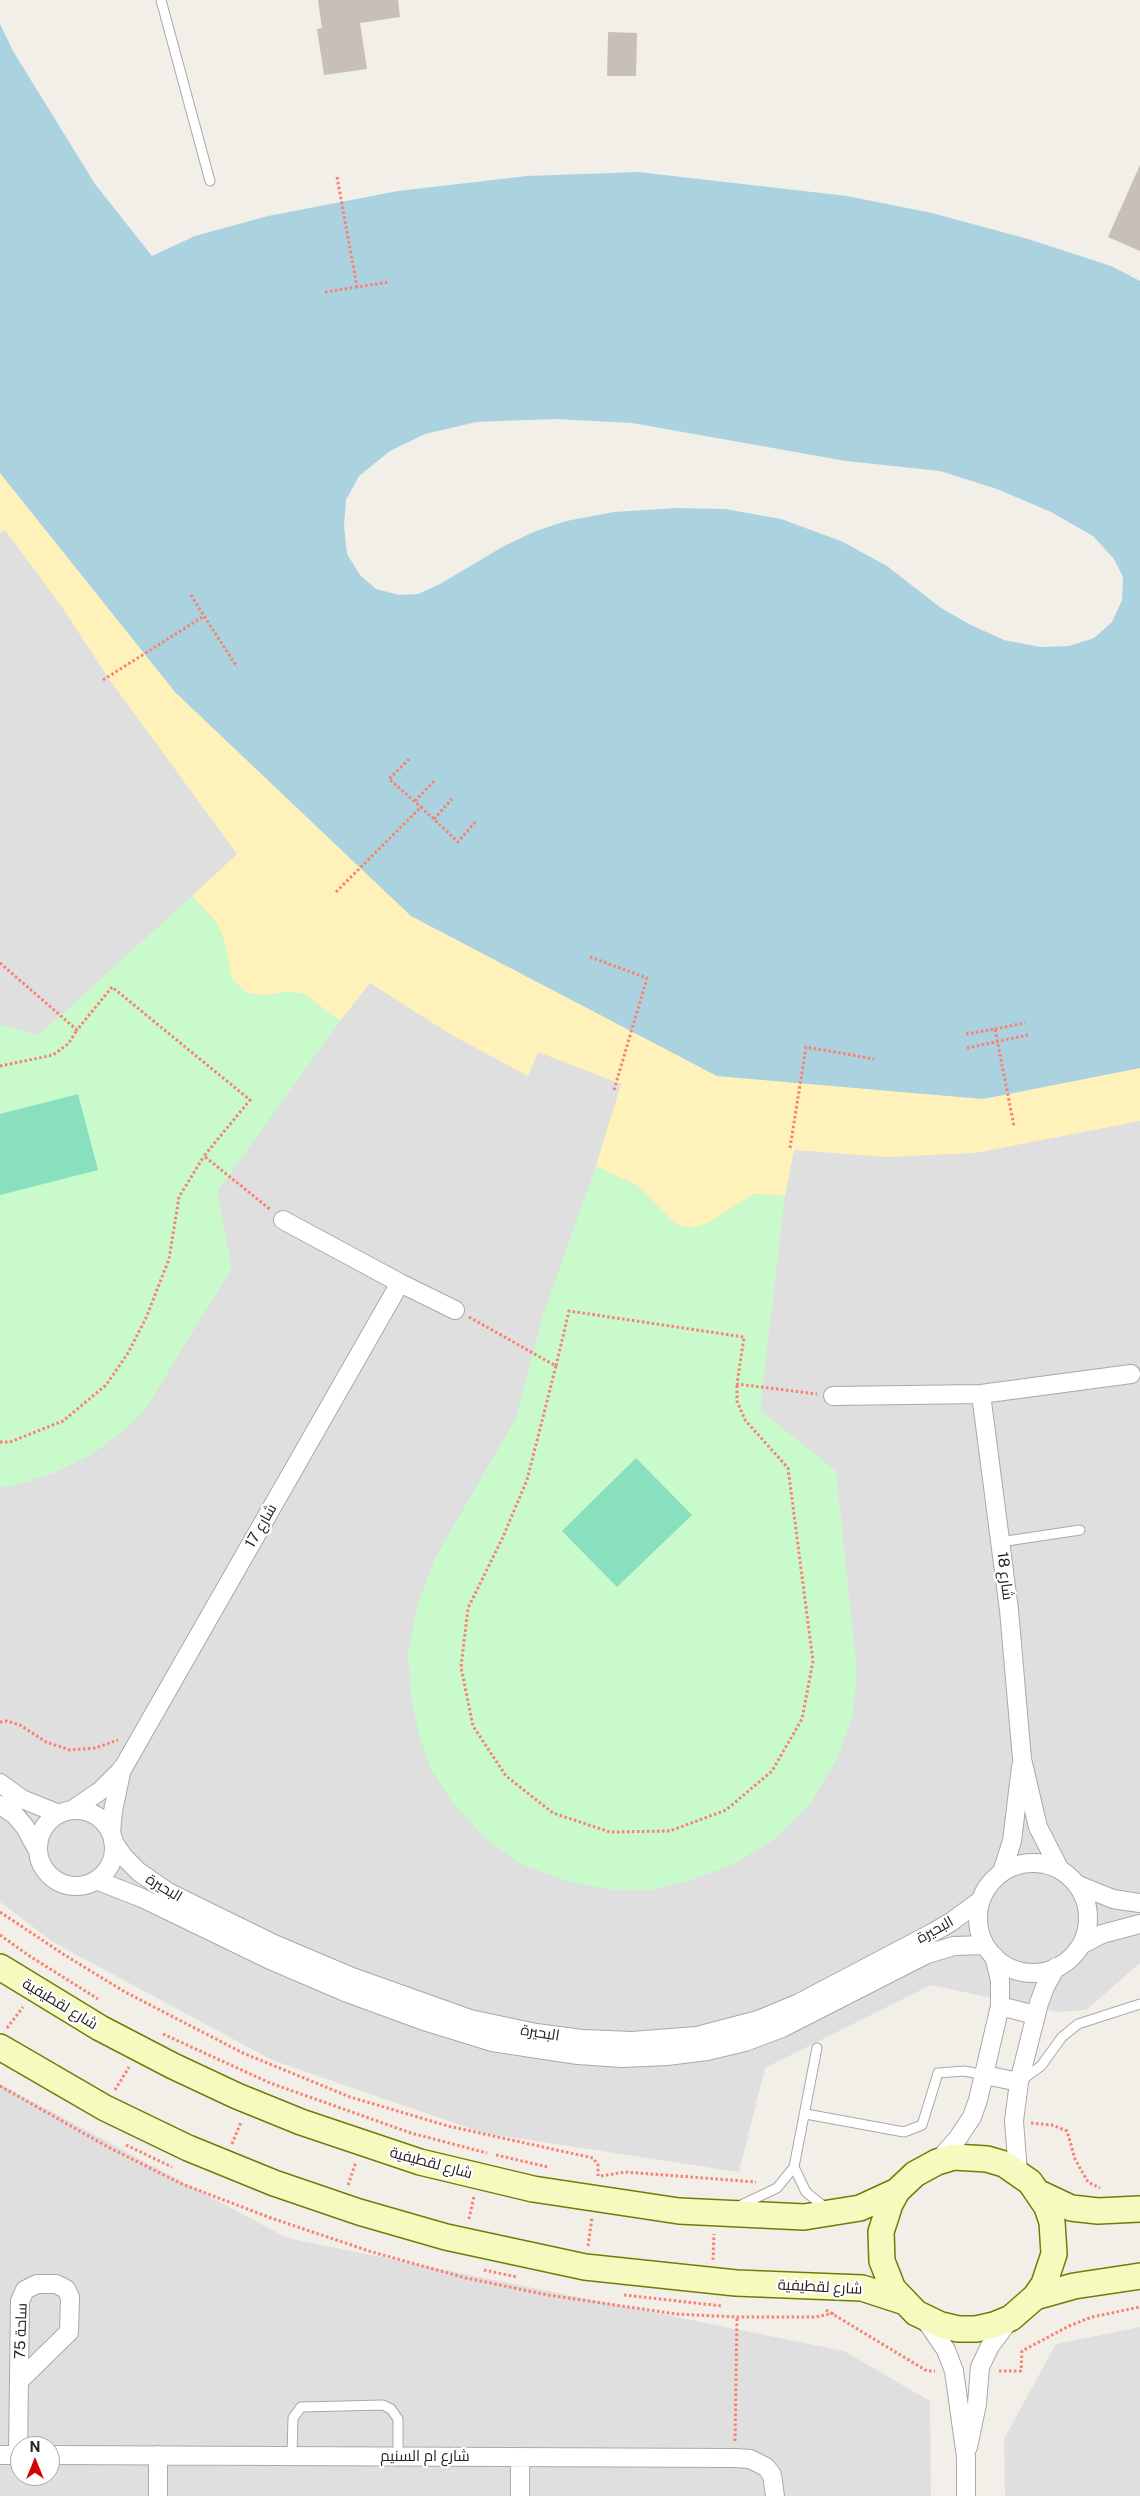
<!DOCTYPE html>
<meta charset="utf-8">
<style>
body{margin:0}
#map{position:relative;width:1140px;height:2496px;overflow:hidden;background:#f2efe9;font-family:"Public Sans",sans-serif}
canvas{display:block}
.north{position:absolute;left:10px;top:2436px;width:50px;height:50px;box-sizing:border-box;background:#fff;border:1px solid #a7a7a7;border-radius:50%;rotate:0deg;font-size:14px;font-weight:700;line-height:20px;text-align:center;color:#222}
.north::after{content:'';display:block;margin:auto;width:18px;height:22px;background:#d40000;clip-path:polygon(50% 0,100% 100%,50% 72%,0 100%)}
</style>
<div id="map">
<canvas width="1140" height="2496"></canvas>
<div class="north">N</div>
</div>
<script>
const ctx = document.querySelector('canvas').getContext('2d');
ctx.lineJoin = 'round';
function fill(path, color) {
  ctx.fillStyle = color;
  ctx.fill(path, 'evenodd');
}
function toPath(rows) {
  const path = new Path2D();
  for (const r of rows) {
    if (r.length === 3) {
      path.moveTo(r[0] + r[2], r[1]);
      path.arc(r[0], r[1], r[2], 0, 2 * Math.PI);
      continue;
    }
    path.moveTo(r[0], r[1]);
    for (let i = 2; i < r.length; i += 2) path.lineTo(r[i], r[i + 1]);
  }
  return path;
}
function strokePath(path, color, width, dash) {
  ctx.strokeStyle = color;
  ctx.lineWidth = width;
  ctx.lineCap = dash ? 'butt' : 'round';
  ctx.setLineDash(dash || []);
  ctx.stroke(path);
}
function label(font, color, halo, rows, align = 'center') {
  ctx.font = font + ' "Public Sans",Cairo,sans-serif';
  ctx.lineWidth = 4.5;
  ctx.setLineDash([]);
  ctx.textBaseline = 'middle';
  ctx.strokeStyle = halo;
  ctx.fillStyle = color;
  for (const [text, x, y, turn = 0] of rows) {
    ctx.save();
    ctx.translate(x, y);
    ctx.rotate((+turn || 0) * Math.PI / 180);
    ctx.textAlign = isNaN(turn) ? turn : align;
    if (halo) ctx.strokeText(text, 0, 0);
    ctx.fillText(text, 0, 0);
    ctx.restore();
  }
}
fill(toPath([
 [0,473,175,692,983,1099,1140,1068,1140,1963,1086,2010,1058,2012,931,1985,765,2068,739,2172,483,2133,272,2060,53,1942,0,1902],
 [0,2084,287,2238,844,2351,930,2401,931,2496,0,2496],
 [20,2446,50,2446,50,2476,20,2476],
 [1140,2327,1140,2496,1005,2496,1004,2439,1056,2344]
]), '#e0dfdf');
fill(toPath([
 [0,473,175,692,411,916,717,1076,983,1099,1140,1068,1140,1121,975,1153,887,1157,794,1150,785,1196,754,1194,708,1223,691,1228,675,1224,638,1186,596,1166,621,1084,538,1052,528,1076,450,1034,370,983,340,1021,304,994,288,991,264,996,247,993,232,979,217,923,192,896,237,854,109,679,62,607,5,530,0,534]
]), '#fff1ba');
fill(toPath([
 [192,896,216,923,224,938,232,979,247,993,264,996,288,991,304,994,340,1021,217,1192,232,1268,144,1411,124,1431,89,1456,53,1473,13,1486,0,1487,0,1025,39,1035],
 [596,1166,638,1186,675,1224,691,1228,708,1223,754,1194,785,1196,760,1410,836,1471,857,1672,853,1715,836,1761,810,1804,775,1839,734,1864,691,1880,650,1890,606,1889,566,1881,519,1863,484,1837,453,1803,431,1769,419,1735,411,1695,408,1652,418,1603,435,1558,516,1418,543,1315]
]), '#c8facc');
fill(toPath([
 [78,1094,98,1170,0,1195,0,1114],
 [636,1458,692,1515,617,1587,562,1531]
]), '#88e0be');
fill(toPath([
 [0,24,13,51,95,184,152,256,195,236,268,216,398,191,527,176,638,172,847,196,932,213,1028,239,1111,266,1140,281,1140,1068,983,1099,717,1076,411,916,175,692,0,473],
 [554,419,632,423,846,461,940,471,997,489,1051,512,1093,536,1114,559,1123,577,1122,600,1112,622,1094,638,1069,646,1040,647,1004,640,971,625,941,608,887,566,841,541,781,519,725,509,676,508,614,512,566,521,536,531,504,546,440,584,418,594,399,595,376,589,360,575,347,554,344,526,346,500,359,476,390,451,425,434,476,422]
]), '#aad3df');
fill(toPath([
 [318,0,398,0,400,17,360,23,367,69,324,75,317,29,322,28],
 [608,32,637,33,636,76,607,76],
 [1140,165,1140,251,1108,237]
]), '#c7bfb8');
const lane = toPath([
 [161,0,210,181],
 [1000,1542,1080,1530],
 [1020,2081,1041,2066,1062,2037,1078,2024,1140,2004],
 [806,2114,904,2132,922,2125,938,2073,964,2071,985,2075],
 [794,2167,806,2192,827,2209],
 [739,2206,777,2188,794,2167,817,2048],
 [292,2455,293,2418,301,2407,383,2405,391,2409,398,2419,398,2456]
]);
const street = toPath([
 [283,1220,400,1283,455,1310],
 [981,1394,1009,1610,1022,1759,1038,1827,1060,1870],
 [833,1396,981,1394,1131,1374],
 [0,1783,22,1799,59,1814],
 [0,1805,15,1815,25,1827,38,1851],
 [72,1810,100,1791,123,1768,400,1283],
 [76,1848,38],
 [111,1833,113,1811,122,1768],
 [113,1841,123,1856,139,1872,168,1892,274,1944,352,1977,470,2019,536,2033,582,2039,632,2041,697,2036,758,2020,799,2003,932,1933,951,1922,981,1900],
 [1033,1918,55],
 [1002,1872,1012,1841,1021,1767],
 [96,1880,142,1898,268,1959,345,1992,427,2022,492,2042,578,2055,622,2058,667,2056,707,2051,745,2042,782,2028,927,1954,954,1946,985,1945],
 [1076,1884,1113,1899,1140,1903],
 [1081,1945,1102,1934,1140,1924],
 [1000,2006,1035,2015],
 [985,2075,1019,2082],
 [938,2161,958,2138,972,2117,978,2100,1000,2006,1000,1980,994,1956],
 [1018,2173,1014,2121,1019,2082,1039,2003,1045,1987,1056,1967],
 [924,2318,946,2350,954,2371,966,2457,966,2496],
 [968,2447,977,2404,980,2367,990,2346,1011,2318],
 [0,2455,20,2455],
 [18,2455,20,2301,25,2290,37,2284,56,2284,66,2289,70,2297,69,2332,20,2380],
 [50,2455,735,2458,750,2459,766,2467,772,2475,775,2496],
 [158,2496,158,2455],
 [520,2496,520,2457]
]);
const secondary = toPath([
 [0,1967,100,2028,173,2066,237,2096,301,2122,420,2162,533,2189,679,2211,804,2217,860,2208,897,2191,915,2174,937,2162,954,2157,987,2159,1004,2164,1030,2182,1047,2207,1052,2222,1054,2254,1044,2284,1035,2297,1011,2318,994,2325,976,2329,958,2329,941,2325,916,2313,893,2289,882,2261,881,2232,890,2204,897,2191],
 [0,2047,105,2108,188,2148,274,2183,359,2212,446,2237,585,2267,736,2283,862,2288,902,2301],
 [1039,2193,1071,2208,1098,2211,1140,2209],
 [1035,2297,1074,2286,1140,2276]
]);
strokePath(lane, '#a9a9a9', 11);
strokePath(street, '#a9a9a9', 20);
strokePath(secondary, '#707d05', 28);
strokePath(toPath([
 [337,177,357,287,389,282],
 [325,292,357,287],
 [191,595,204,616],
 [103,680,204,616,237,667],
 [409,759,389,779,421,807],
 [415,801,434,781],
 [434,819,452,799],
 [336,892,421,807,458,842,476,821],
 [590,957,647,978,614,1090],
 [0,963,77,1030,112,987,250,1100,204,1156,271,1210],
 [995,1029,1025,1023],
 [966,1034,995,1029,1014,1126],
 [967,1048,1028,1035],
 [0,1066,53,1055,68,1044,77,1030],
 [790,1148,806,1047,874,1059],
 [469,1317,556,1366,569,1311,744,1337,737,1384,817,1394],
 [556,1366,527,1480,502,1539,468,1608,461,1667,473,1726,506,1776,553,1813,610,1832,670,1831,726,1810,772,1771,802,1719,813,1661,788,1468,745,1420,737,1401,737,1384],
 [0,1442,10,1442,63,1421,106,1385,128,1353,146,1318,169,1259,179,1197,204,1156],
 [0,1722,7,1721,20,1725,46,1742,70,1750,95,1748,118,1740],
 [0,1912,63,1954,125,1992,243,2053,350,2097,448,2126,593,2158,598,2165,598,2176],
 [0,1935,28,1955,98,1999],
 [7,2028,23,2007],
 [163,2034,270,2083,411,2133,487,2153],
 [0,2086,108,2147,182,2184,271,2218,372,2252,466,2278,548,2295,676,2314,737,2317,816,2317,834,2313],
 [115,2090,129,2067],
 [1031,2123,1052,2125,1067,2131,1075,2159,1088,2182,1100,2188],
 [232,2144,241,2122],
 [126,2145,172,2167],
 [496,2155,548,2167],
 [601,2176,625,2172,756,2182],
 [348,2185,356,2162],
 [469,2219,474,2196],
 [588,2246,592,2218],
 [713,2260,714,2234],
 [484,2270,517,2277],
 [624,2295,722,2306],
 [826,2310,927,2371,935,2371],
 [999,2371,1021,2371,1022,2351,1069,2326,1092,2317,1140,2307],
 [735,2441,737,2317]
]), '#fa8072', 3, [2.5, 2.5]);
strokePath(lane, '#fff', 9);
strokePath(street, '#fff', 18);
strokePath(secondary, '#f7fabf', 25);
label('15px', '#222', '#fff', [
 ["شارع 17",261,1526,-60],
 ["شارع 18",1005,1576,83],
 ["البحيرة",164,1888,31],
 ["البحيرة",935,1930,-29],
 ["شارع لقطيفية",60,2004,31],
 ["البحيرة",540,2033,9],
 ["شارع لقطيفية",431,2163,15],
 ["شارع لقطيفية",820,2287,3],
 ["ساحة 75",21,2331,-88],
 ["شارع ام السنيم",425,2456]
]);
</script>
